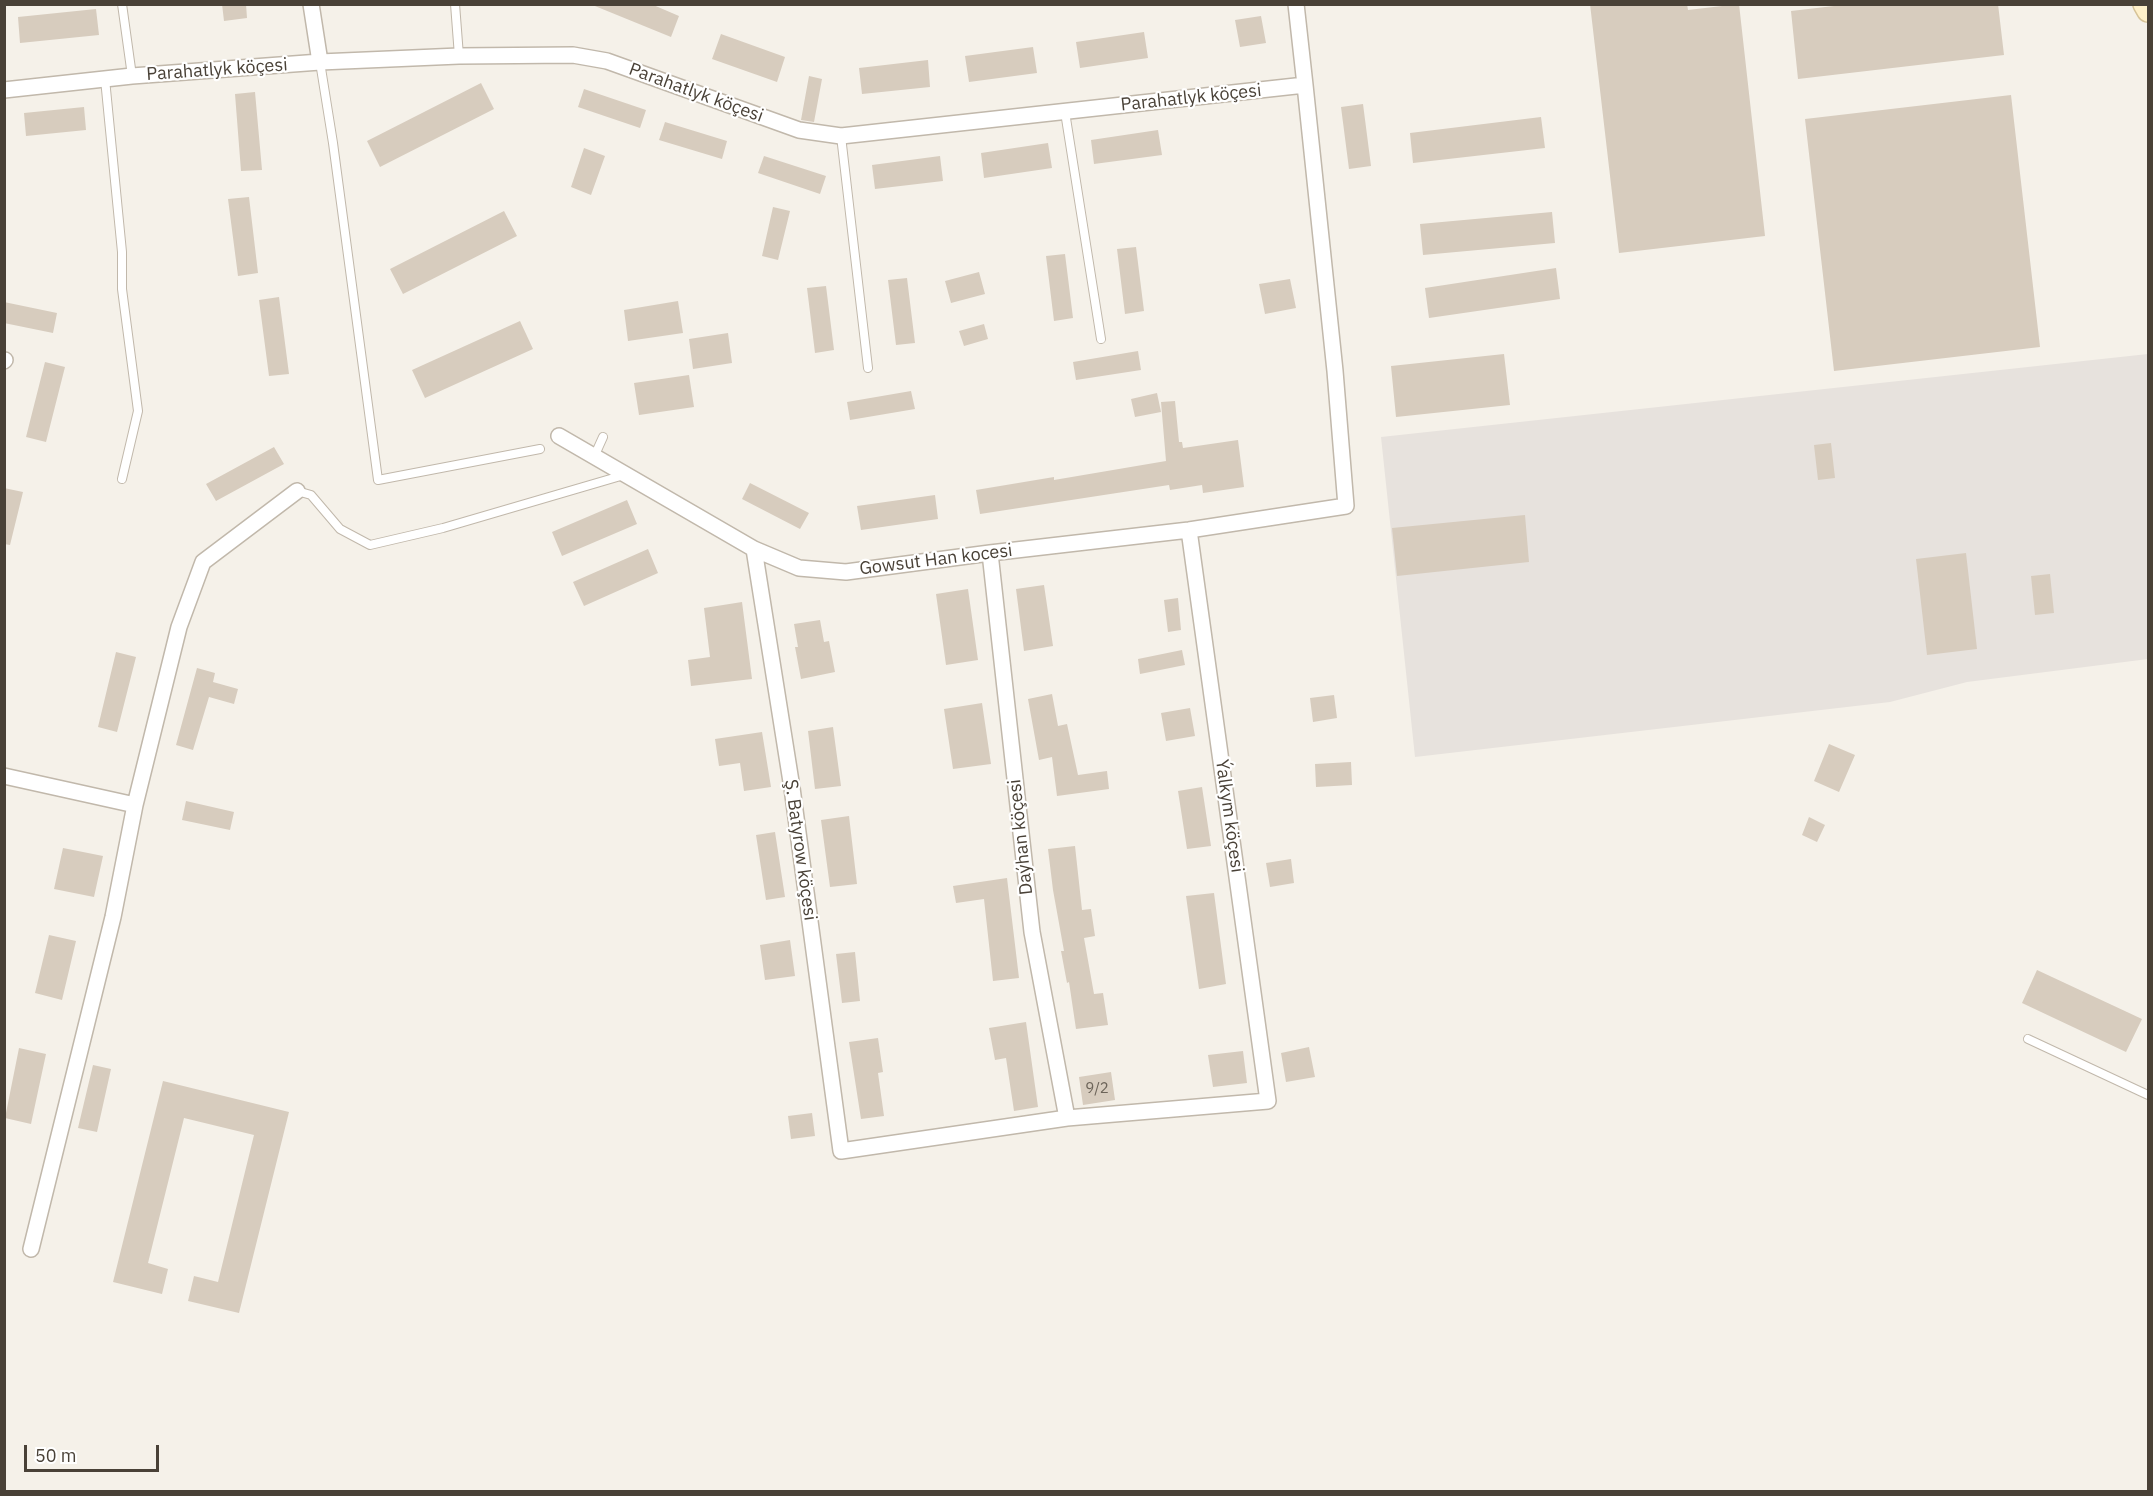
<!DOCTYPE html>
<html>
<head>
<meta charset="utf-8">
<style>
	body { margin:0 }
	#map { position:relative; width:2153px; height:1496px; overflow:hidden; background:#f5f1e9; font-family:"IBM Plex Sans",sans-serif }
	canvas { display:block }
	.frame { position:absolute; inset:0; border:6px solid #494137; pointer-events:none }
	.scale { position:absolute; left:24px; top:1445px; width:135px; height:27px; box-sizing:border-box; border:3px solid #494137; border-top:0; padding-left:8px; font-size:18px; line-height:21px; white-space:nowrap; color:#494137; -webkit-text-stroke:4px #fff; paint-order:stroke }
</style>
</head>
<body>
<div id="map">
<canvas width="2153" height="1496"></canvas>
<div class="frame"></div>
<div class="scale">50 m</div>
</div>
<script>
const ctx = document.querySelector('canvas').getContext('2d');
ctx.lineJoin = 'round';
function fill(path, color) { ctx.fillStyle = color; ctx.fill(path, 'evenodd'); }
function strokePath(path, color, width, dash) { ctx.strokeStyle = color; ctx.lineWidth = width; ctx.lineCap = dash ? 'butt' : 'round'; ctx.setLineDash(dash || []); ctx.stroke(path); }
function label(font, color, halo, rows, align = 'center') {
  ctx.font = font + ' "IBM Plex Sans",sans-serif'; ctx.lineWidth = 4.5; ctx.setLineDash([]); ctx.textBaseline = 'middle'; ctx.strokeStyle = halo; ctx.fillStyle = color; for (const [text, x, y, turn = 0] of rows) {
    ctx.save(); ctx.translate(x, y); ctx.rotate((+turn || 0) * Math.PI / 180); ctx.textAlign = isNaN(turn) ? turn : align; if (halo) ctx.strokeText(text, 0, 0); ctx.fillText(text, 0, 0); ctx.restore();
  }
}
const industrial = new Path2D(`
	M 2148,354 L 2148,659 L 1967,682 L 1890,702 L 1415,757 L 1381,437 Z`);
const building = new Path2D(`
	M 222,4 L 246,4 L 247,18 L 224,21 Z
	M 590,4 L 651,4 L 679,16 L 671,37 Z
	M 1590,4 L 1687,4 L 1688,10 L 1739,4 L 1765,236 L 1619,253 Z
	M 1851,4 L 1998,4 L 2004,55 L 1798,79 L 1791,11 Z
	M 96,9 L 99,35 L 20,43 L 18,17 Z
	M 1261,16 L 1266,43 L 1240,47 L 1235,20 Z
	M 1144,32 L 1148,58 L 1080,68 L 1076,42 Z
	M 721,34 L 785,57 L 777,82 L 712,59 Z
	M 1033,47 L 1037,73 L 969,82 L 965,56 Z
	M 928,60 L 930,87 L 862,94 L 859,68 Z
	M 809,76 L 822,79 L 814,122 L 801,120 Z
	M 481,83 L 494,109 L 380,167 L 367,141 Z
	M 584,89 L 646,110 L 640,128 L 578,107 Z
	M 255,92 L 262,170 L 241,171 L 235,94 Z
	M 2011,95 L 2040,347 L 1834,371 L 1805,119 Z
	M 1363,104 L 1371,166 L 1349,169 L 1341,107 Z
	M 84,107 L 86,130 L 26,136 L 24,113 Z
	M 1541,117 L 1545,148 L 1413,163 L 1410,133 Z
	M 665,122 L 727,141 L 722,159 L 659,140 Z
	M 1158,130 L 1162,155 L 1094,164 L 1091,140 Z
	M 1048,143 L 1052,168 L 984,178 L 981,153 Z
	M 584,148 L 605,156 L 591,195 L 571,187 Z
	M 764,156 L 826,176 L 820,194 L 758,173 Z
	M 940,156 L 943,181 L 875,189 L 872,165 Z
	M 249,197 L 258,273 L 238,276 L 228,199 Z
	M 773,207 L 790,211 L 778,260 L 762,256 Z
	M 504,211 L 517,236 L 403,294 L 390,269 Z
	M 1552,212 L 1555,243 L 1423,255 L 1420,224 Z
	M 1136,247 L 1144,311 L 1125,314 L 1117,249 Z
	M 1065,254 L 1073,318 L 1054,321 L 1046,256 Z
	M 1556,268 L 1560,299 L 1429,318 L 1425,288 Z
	M 979,272 L 985,294 L 951,303 L 945,281 Z
	M 907,278 L 915,343 L 896,345 L 888,280 Z
	M 1290,279 L 1296,308 L 1265,314 L 1259,284 Z
	M 826,286 L 834,350 L 815,353 L 807,288 Z
	M 279,297 L 289,374 L 269,376 L 259,300 Z
	M 678,301 L 683,333 L 628,341 L 624,310 Z
	M 4,302 L 57,313 L 53,333 L 4,323 Z
	M 520,321 L 533,349 L 425,398 L 412,370 Z
	M 984,324 L 988,339 L 964,346 L 959,331 Z
	M 728,333 L 732,363 L 693,369 L 689,339 Z
	M 1138,351 L 1141,370 L 1076,380 L 1073,362 Z
	M 1504,354 L 1510,405 L 1396,417 L 1391,366 Z
	M 45,362 L 65,367 L 46,442 L 26,437 Z
	M 689,375 L 694,407 L 639,415 L 634,383 Z
	M 911,391 L 915,409 L 850,420 L 847,402 Z
	M 1157,393 L 1161,412 L 1135,417 L 1131,399 Z
	M 1175,401 L 1179,442 L 1182,442 L 1183,448 L 1238,440 L 1244,487 L 1203,493 L 1202,485 L 1170,490 L 1169,485 L 980,514 L 976,490 L 1054,477 L 1054,480 L 1166,461 L 1161,402 Z
	M 1831,443 L 1835,478 L 1818,480 L 1814,445 Z
	M 274,447 L 284,464 L 216,501 L 206,484 Z
	M 750,483 L 809,513 L 800,529 L 742,499 Z
	M 4,488 L 23,492 L 10,545 L 4,544 Z
	M 935,495 L 938,519 L 861,530 L 857,506 Z
	M 627,500 L 637,524 L 562,556 L 552,532 Z
	M 1525,515 L 1529,562 L 1397,576 L 1392,528 Z
	M 648,549 L 658,573 L 584,606 L 573,582 Z
	M 1966,553 L 1977,649 L 1927,655 L 1916,559 Z
	M 2050,574 L 2054,613 L 2035,615 L 2031,576 Z
	M 1044,585 L 1053,646 L 1024,651 L 1016,589 Z
	M 968,589 L 978,660 L 946,665 L 936,594 Z
	M 1178,598 L 1181,630 L 1168,632 L 1164,600 Z
	M 742,602 L 752,679 L 691,686 L 688,660 L 710,657 L 704,608 Z
	M 820,620 L 824,642 L 829,641 L 835,672 L 801,679 L 795,647 L 798,647 L 794,624 Z
	M 1182,650 L 1185,665 L 1140,674 L 1138,659 Z
	M 116,652 L 136,657 L 117,732 L 98,727 Z
	M 197,668 L 215,673 L 213,682 L 238,689 L 234,704 L 209,697 L 193,750 L 176,745 Z
	M 1052,694 L 1058,726 L 1067,724 L 1078,775 L 1107,771 L 1109,789 L 1057,796 L 1052,757 L 1039,760 L 1028,699 Z
	M 1334,695 L 1337,718 L 1313,722 L 1310,698 Z
	M 982,703 L 991,764 L 953,769 L 944,709 Z
	M 1190,708 L 1195,736 L 1166,741 L 1161,713 Z
	M 833,727 L 841,786 L 815,789 L 808,731 Z
	M 762,732 L 771,787 L 744,791 L 740,763 L 719,766 L 715,739 Z
	M 1829,744 L 1855,755 L 1839,792 L 1814,781 Z
	M 1351,762 L 1352,785 L 1316,787 L 1315,764 Z
	M 1202,787 L 1211,846 L 1187,849 L 1178,791 Z
	M 186,801 L 234,812 L 230,830 L 182,820 Z
	M 849,816 L 857,884 L 830,887 L 821,820 Z
	M 1809,817 L 1825,825 L 1817,842 L 1802,835 Z
	M 775,832 L 785,897 L 766,900 L 756,835 Z
	M 1075,846 L 1082,910 L 1091,909 L 1095,936 L 1084,938 L 1094,994 L 1103,993 L 1108,1025 L 1076,1029 L 1069,982 L 1067,983 L 1061,951 L 1064,951 L 1053,890 L 1048,849 Z
	M 63,848 L 103,856 L 94,897 L 54,889 Z
	M 1291,859 L 1294,883 L 1270,887 L 1266,863 Z
	M 1007,878 L 1019,978 L 993,981 L 984,899 L 956,903 L 953,886 Z
	M 1214,893 L 1226,984 L 1199,989 L 1186,896 Z
	M 49,935 L 76,941 L 62,1000 L 35,993 Z
	M 790,940 L 795,976 L 765,980 L 760,945 Z
	M 855,952 L 860,1001 L 842,1003 L 836,954 Z
	M 2037,970 L 2142,1019 L 2126,1052 L 2022,1003 Z
	M 1026,1022 L 1038,1107 L 1014,1111 L 1006,1058 L 995,1060 L 989,1028 Z
	M 878,1038 L 883,1072 L 878,1073 L 884,1116 L 861,1119 L 849,1042 Z
	M 1309,1047 L 1315,1077 L 1286,1082 L 1281,1053 Z
	M 19,1048 L 46,1054 L 31,1124 L 5,1118 Z
	M 1243,1051 L 1247,1083 L 1213,1087 L 1208,1055 Z
	M 93,1065 L 111,1069 L 97,1132 L 78,1128 Z
	M 1111,1072 L 1115,1100 L 1083,1105 L 1079,1077 Z
	M 163,1081 L 289,1112 L 239,1313 L 188,1301 L 194,1276 L 218,1282 L 254,1135 L 184,1118 L 148,1263 L 168,1269 L 162,1294 L 113,1282 Z
	M 812,1113 L 815,1136 L 791,1139 L 788,1116 Z`);
const lane = new Path2D(`
	M 122,4 L 132,76
	M 455,4 L 459,56
	M 320,62 L 333,143 L 378,480 L 540,449
	M 105,79 L 122,252 L 122,289 L 138,411 L 122,479
	M 1065,112 L 1101,339
	M 841,136 L 868,368
	M 594,457 L 603,437
	M 297,491 L 311,495 L 340,529 L 370,545 L 443,528 L 624,475
	M 2028,1039 L 2148,1095`);
const street = new Path2D(`
	M 311,4 L 320,62
	M 4,90 L 132,76 L 320,62 L 459,56 L 573,55 L 607,61 L 799,130 L 841,136 L 1305,85 L 1296,4
	M 4,361 L 5,360
	M 559,436 L 754,549 L 799,568 L 846,572 L 990,553 L 1189,530 L 1346,506 L 1335,371 L 1305,85
	M 754,549 L 792,788 L 841,1151 L 1067,1118 L 1268,1101 L 1189,530
	M 990,553 L 1032,932 L 1067,1118
	M 4,776 L 135,805
	M 31,1249 L 113,917 L 135,805 L 179,627 L 203,562 L 297,491`);
const secondary = new Path2D(`
	M 2144,4 L 2148,11`);
const numberNames = [
	["9/2",1097,1089]
];
const streetNames = [
	["Parahatlyk köçesi",217,70,-4],
	["Parahatlyk köçesi",696,93,20],
	["Parahatlyk köçesi",1191,98,-6],
	["Gowsut Han kocesi",936,560,-7],
	["Ýalkym köçesi",1229,816,82],
	["Daýhan köçesi",1021,837,-96],
	["Ş. Batyrow köçesi",800,850,82]
];
fill(industrial, '#e7e2dd');
fill(building, '#d7ccbe');
strokePath(lane, '#c1b8ab', 10);
strokePath(street, '#c1b8ab', 18);
strokePath(secondary, '#d6c398', 24);
strokePath(lane, '#fff', 8);
strokePath(street, '#fff', 15);
strokePath(secondary, '#fff0c9', 21);
label('15px', '#6c6459', null, numberNames);
label('18px', '#494137', '#fff', streetNames);
</script>
</body>
</html>
